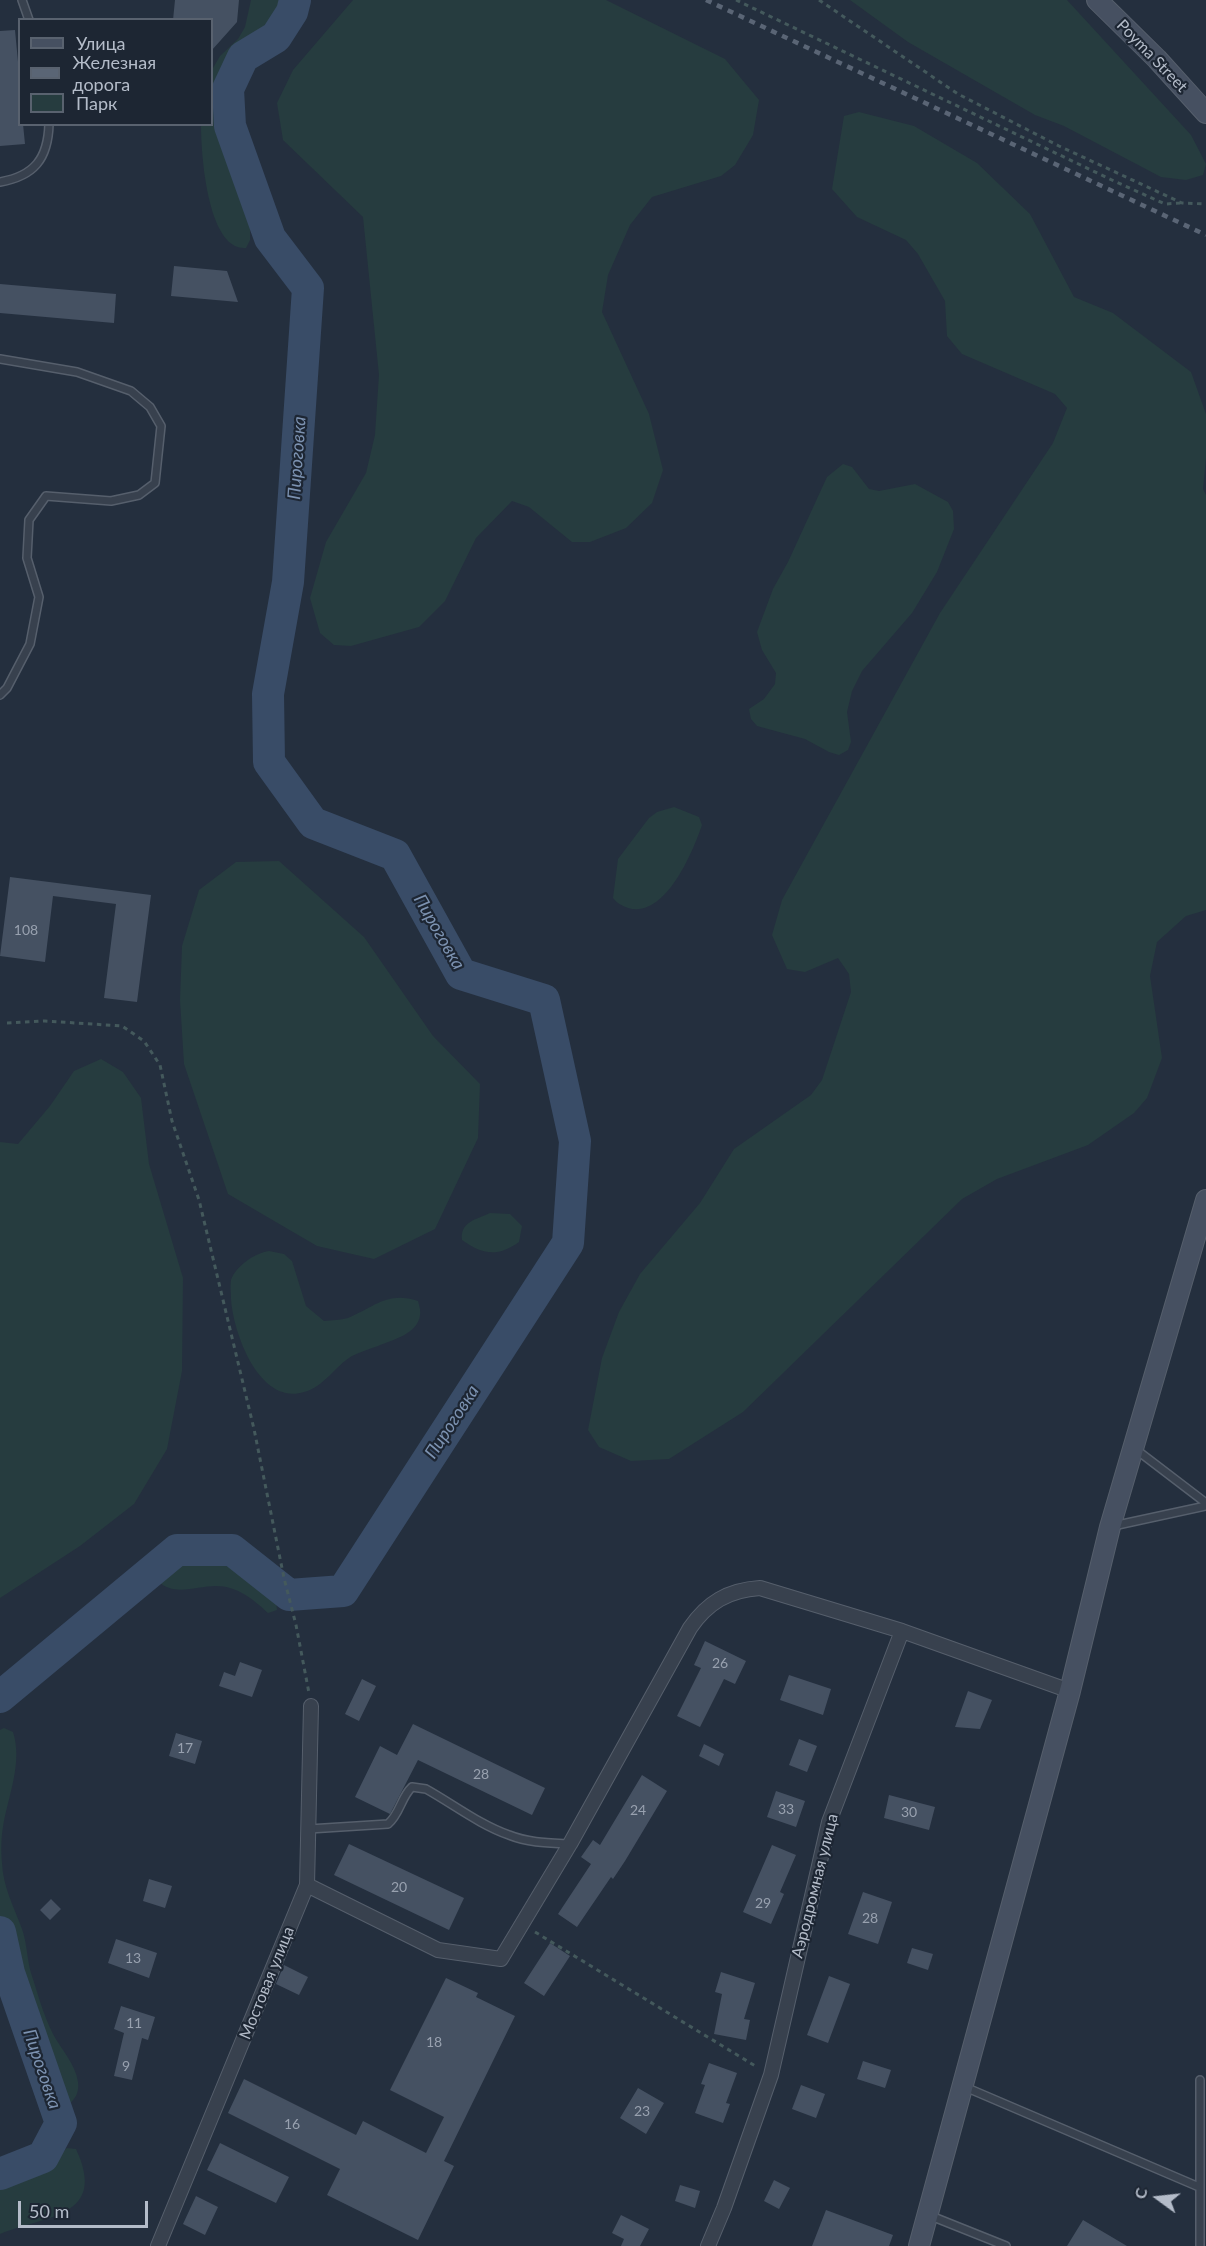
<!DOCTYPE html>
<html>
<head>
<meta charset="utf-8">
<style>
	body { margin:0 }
	#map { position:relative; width:1206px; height:2246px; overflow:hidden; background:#242f3e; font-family:Lato,sans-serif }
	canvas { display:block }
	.legend { position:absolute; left:18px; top:18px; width:195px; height:108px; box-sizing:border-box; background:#1d2633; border:2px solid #59626f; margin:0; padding:8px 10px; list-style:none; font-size:18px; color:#b4bcc9 }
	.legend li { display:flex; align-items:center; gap:12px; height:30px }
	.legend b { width:30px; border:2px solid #59626f }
	.north { position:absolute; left:1128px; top:2168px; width:60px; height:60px; -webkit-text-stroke:4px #1d2633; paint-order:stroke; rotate:285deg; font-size:16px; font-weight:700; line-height:24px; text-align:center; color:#b4bcc9 }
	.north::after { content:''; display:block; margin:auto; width:21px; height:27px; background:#b4bcc9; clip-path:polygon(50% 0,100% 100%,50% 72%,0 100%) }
	.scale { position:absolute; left:18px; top:2201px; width:130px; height:27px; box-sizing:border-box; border:3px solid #b4bcc9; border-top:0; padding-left:8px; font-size:18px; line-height:21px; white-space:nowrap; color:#b4bcc9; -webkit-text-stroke:4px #1d2633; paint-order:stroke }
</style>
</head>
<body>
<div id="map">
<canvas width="1206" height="2246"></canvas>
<ul class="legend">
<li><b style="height:8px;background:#465061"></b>Улица</li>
<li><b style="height:8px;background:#5a6575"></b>Железная дорога</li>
<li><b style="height:16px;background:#263c3f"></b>Парк</li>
</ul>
<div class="north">С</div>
<div class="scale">50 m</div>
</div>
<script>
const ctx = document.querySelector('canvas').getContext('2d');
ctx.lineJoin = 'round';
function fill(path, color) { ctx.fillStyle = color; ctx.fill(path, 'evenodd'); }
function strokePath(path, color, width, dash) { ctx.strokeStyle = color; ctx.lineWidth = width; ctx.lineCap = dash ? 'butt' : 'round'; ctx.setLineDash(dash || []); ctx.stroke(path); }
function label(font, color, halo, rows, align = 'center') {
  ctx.font = font + ' Lato,sans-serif'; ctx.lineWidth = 4.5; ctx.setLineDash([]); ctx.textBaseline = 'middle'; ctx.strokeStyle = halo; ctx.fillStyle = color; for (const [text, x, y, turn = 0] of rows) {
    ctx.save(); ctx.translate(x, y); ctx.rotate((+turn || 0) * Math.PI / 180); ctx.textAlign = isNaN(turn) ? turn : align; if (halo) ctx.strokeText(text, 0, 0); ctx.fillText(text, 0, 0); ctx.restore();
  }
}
const green = new Path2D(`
	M 251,0 L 285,0 L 270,27 L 257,42 L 237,55 L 223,83 L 218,110 L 219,131 L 250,226 L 250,240 L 246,248 C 207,251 201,152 201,125 L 212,124 L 213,68 L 220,56 L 238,39 L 245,27 Z
	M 353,0 L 606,0 L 725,59 L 759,100 L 753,135 L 735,165 L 721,176 L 652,197 L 630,225 L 608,275 L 602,312 L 649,414 L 663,470 L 652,503 L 626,528 L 590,542 L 572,542 L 529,507 L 512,501 L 476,538 L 445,601 L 419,627 L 351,646 L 334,645 L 320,633 L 310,598 L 326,542 L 366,473 L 375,435 L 379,375 L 363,217 L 283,140 L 277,103 L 293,70 Z
	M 850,0 L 1067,0 L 1191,135 L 1206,164 L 1203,175 L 1186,180 L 1161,177 L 1064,126 L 1035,115 L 908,42 Z
	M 859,112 L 914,126 L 977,163 L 1030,214 L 1074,297 L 1113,313 L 1191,372 L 1206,414 L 1206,458 L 1203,489 L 1206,495 L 1206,910 L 1186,916 L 1157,942 L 1150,976 L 1162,1058 L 1147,1098 L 1134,1113 L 1088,1145 L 997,1179 L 962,1199 L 743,1412 L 669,1459 L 631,1461 L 599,1447 L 588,1430 L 602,1358 L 619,1312 L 640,1274 L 700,1203 L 734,1149 L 811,1095 L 822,1080 L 851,992 L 849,974 L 838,958 L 805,972 L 787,969 L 772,935 L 782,900 L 940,613 L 1053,443 L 1067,408 L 1055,394 L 962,354 L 947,336 L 945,301 L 918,254 L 906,240 L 857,217 L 832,189 L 844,116 Z
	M 843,464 L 852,467 L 869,489 L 879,491 L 915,484 L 948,502 L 953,511 L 954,529 L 937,572 L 912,613 L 862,671 L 852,691 L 847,712 L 851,742 L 848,750 L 839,755 L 829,752 L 805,739 L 757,726 L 751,719 L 749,709 L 764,699 L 775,684 L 776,673 L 762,650 L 757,632 L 773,589 L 788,562 L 827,477 Z
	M 674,807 L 699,817 L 702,825 C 693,852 665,919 628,908 C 621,905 618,904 613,898 L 618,859 L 649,818 L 657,812 Z
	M 279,861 L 364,937 L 433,1036 L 480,1084 L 478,1138 L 435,1229 L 374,1259 L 317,1246 L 228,1194 L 184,1064 L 180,1000 L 182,946 L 199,890 L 236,862 Z
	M 101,1059 L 123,1072 L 141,1098 L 149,1164 L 183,1278 L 182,1371 L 167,1449 L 134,1504 L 80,1546 L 0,1598 L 0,1142 L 18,1144 L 50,1106 L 74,1071 Z
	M 490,1213 L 510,1214 L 522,1226 L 519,1242 C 498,1257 483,1255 462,1240 C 460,1222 475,1220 490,1213 Z
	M 269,1251 L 284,1254 L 292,1261 L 306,1306 L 324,1321 C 332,1320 341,1320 348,1318 C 375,1307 387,1291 418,1301 C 419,1305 421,1311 420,1315 C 418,1334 392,1340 378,1346 C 369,1349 360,1352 352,1356 C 335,1366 324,1387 304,1392 C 259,1406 233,1332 231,1299 C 231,1293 230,1286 231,1280 C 236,1266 255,1253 269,1251 Z
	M 200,1559 C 225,1565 277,1576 277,1610 L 268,1613 C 253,1599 237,1586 216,1586 C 196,1586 174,1597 158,1581 C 167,1566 184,1564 200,1559 Z
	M 4,1728 L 13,1732 C 23,1763 8,1796 3,1827 C 1,1838 1,1852 2,1863 C 3,1887 14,1907 22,1929 C 27,1943 27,1959 31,1973 C 38,1994 43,2014 53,2034 C 61,2049 76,2065 78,2082 C 80,2096 71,2105 59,2109 C 37,2095 41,2061 31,2038 C 22,2017 7,1998 0,1976 L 0,1730 Z
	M 67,2148 L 76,2149 C 108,2218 46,2215 0,2234 L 0,2180 C 34,2174 42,2172 67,2148 Z`);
const river = new Path2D(`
	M 0,1697 L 177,1550 L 232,1550 L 289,1595 L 343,1591 L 568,1243 L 575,1141 L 544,1000 L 461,974 L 395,855 L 313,823 L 269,762 L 268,694 L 288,582 L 308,288 L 270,238 L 230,126 L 228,89 L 243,57 L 276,37 L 292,12 L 295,0
	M 0,1932 L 9,1973 L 61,2123 L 43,2157 L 0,2174`);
const building = new Path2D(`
	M 175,0 L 239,0 L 237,22 L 212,50 L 212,20 L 173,20 Z
	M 15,30 L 20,83 L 20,124 L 23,124 L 25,144 L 0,146 L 0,31 Z
	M 174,266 L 227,271 L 238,302 L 171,296 Z
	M 0,284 L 116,294 L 114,323 L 0,313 Z
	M 10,877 L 151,895 L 137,1002 L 104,998 L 116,904 L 53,896 L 45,962 L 0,956 Z
	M 705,1641 L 746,1661 L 735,1684 L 724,1679 L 700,1727 L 677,1716 L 701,1668 L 694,1665 Z
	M 240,1662 L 262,1670 L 252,1697 L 219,1686 L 224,1672 L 235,1676 Z
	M 789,1675 L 831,1689 L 823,1715 L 780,1700 Z
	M 362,1679 L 376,1686 L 359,1721 L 345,1714 Z
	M 968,1691 L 992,1700 L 980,1729 L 955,1727 Z
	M 413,1724 L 545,1788 L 532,1815 L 418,1760 L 390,1814 L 355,1797 L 380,1746 L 397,1755 Z
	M 176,1733 L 202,1741 L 195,1764 L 169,1756 Z
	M 799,1739 L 817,1746 L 807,1772 L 789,1765 Z
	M 704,1744 L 724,1754 L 719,1766 L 699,1756 Z
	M 642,1775 L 667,1791 L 625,1861 L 613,1879 L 611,1877 L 577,1927 L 558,1914 L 591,1864 L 581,1857 L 593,1840 L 600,1845 Z
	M 776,1791 L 805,1801 L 796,1827 L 767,1817 Z
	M 889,1795 L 935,1807 L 929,1830 L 884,1818 Z
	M 349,1844 L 464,1898 L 449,1930 L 334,1875 Z
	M 772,1845 L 796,1855 L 780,1892 L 784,1894 L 771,1924 L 743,1912 Z
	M 149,1879 L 172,1886 L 165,1908 L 143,1901 Z
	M 863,1892 L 892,1902 L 878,1944 L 848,1934 Z
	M 51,1899 L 61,1909 L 50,1920 L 40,1910 Z
	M 116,1939 L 157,1953 L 149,1978 L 108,1963 Z
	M 550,1943 L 570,1956 L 544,1996 L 524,1983 Z
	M 912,1948 L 933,1954 L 928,1970 L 907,1963 Z
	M 284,1965 L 308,1977 L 299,1995 L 276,1984 Z
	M 721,1972 L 755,1983 L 744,2019 L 750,2020 L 746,2040 L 714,2034 L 722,1994 L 715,1992 Z
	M 829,1976 L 850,1984 L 828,2043 L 807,2035 Z
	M 446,1978 L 478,1993 L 476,1997 L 515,2016 L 444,2161 L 454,2166 L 418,2240 L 327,2195 L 340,2169 L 228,2113 L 244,2079 L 356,2135 L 363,2121 L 426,2153 L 444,2117 L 390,2090 Z
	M 121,2006 L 155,2017 L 148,2040 L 142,2038 L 132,2080 L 114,2076 L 124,2033 L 114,2029 Z
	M 863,2061 L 891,2070 L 885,2088 L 857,2079 Z
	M 709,2063 L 737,2073 L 726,2103 L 730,2104 L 723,2123 L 695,2113 L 705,2085 L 701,2084 Z
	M 801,2085 L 825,2094 L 816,2118 L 792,2109 Z
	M 638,2088 L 664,2103 L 646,2134 L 620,2118 Z
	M 220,2143 L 289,2177 L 276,2203 L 207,2170 Z
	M 774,2180 L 790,2188 L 779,2209 L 764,2201 Z
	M 680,2185 L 700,2191 L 695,2208 L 675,2201 Z
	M 196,2196 L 218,2207 L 205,2235 L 183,2224 Z
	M 826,2210 L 893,2235 L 889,2246 L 812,2246 Z
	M 621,2215 L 649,2229 L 640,2246 L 621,2246 L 624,2239 L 612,2233 Z
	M 1083,2220 L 1127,2246 L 1067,2246 Z`);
const path = new Path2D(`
	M 736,0 L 1114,181 L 1165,204 L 1182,203
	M 819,0 L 958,94 L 1059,146 L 1182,203 L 1206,204
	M 7,1023 L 45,1021 L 122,1026 L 144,1041 L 160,1065 L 172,1121 L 199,1200 L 254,1429 L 284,1578 L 296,1625 L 309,1693
	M 535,1932 L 757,2067`);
const lane = new Path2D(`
	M 22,0 L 29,20
	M 0,182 C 34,176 48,159 49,124
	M 0,359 L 77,372 L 131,391 L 150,407 L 161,426 L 155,483 L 139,495 L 111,501 L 46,496 L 29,520 L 27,558 L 39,597 L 30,644 L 7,688 L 0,695
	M 1134,1448 L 1206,1503
	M 1113,1526 L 1206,1506
	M 309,1829 L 388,1824 C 400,1814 401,1797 412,1787 L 426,1789 C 453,1804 480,1825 509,1835 C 529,1843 550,1843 570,1844
	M 965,2087 L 1199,2187
	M 931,2216 L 1006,2246
	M 1200,2246 L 1200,2080`);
const street = new Path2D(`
	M 307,1885 L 438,1950 L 501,1959 L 570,1844 L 690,1628 C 707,1603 728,1590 760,1588 L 902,1631
	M 158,2246 L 307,1885 L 311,1706
	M 708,2246 L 724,2208 L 771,2075 L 829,1822 L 902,1631 L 1070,1691`);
const secondary = new Path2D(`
	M 1097,0 L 1157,59 L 1206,113
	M 919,2246 L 1070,1691 L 1110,1527 L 1206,1200`);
const rail = new Path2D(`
	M 706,0 L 1206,235`);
const numberNames = [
	["108",26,930],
	["26",720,1663],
	["17",185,1748],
	["28",481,1774],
	["33",786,1809],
	["24",638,1810],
	["30",909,1812],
	["20",399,1887],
	["29",763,1903],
	["28",870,1918],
	["13",133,1958],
	["11",134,2023],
	["18",434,2042],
	["9",126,2066],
	["23",642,2111],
	["16",292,2124]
];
const streetNames = [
	["Poyma Street",1152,56,46],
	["Аэродромная улица",815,1886,-76],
	["Мостовая улица",267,1983,-68]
];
const waterNames = [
	["Пироговка",297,458,-86],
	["Пироговка",439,932,60],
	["Пироговка",452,1422,-57],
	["Пироговка",42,2069,71]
];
fill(green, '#263c3f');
strokePath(river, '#394c67', 32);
fill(building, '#455162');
strokePath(lane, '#565f6c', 10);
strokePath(street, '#565f6c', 16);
strokePath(secondary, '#565f6c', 22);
strokePath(path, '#44595c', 3, [4.5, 4.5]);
strokePath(lane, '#38414e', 7);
strokePath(street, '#38414e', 14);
strokePath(secondary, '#465061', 20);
strokePath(rail, '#5a6575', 4.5, [6, 6]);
label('14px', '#98a1af', null, numberNames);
label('16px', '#b4bcc9', '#1d2633', streetNames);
label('italic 18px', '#7c92b1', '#1d2633', waterNames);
</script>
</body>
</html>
